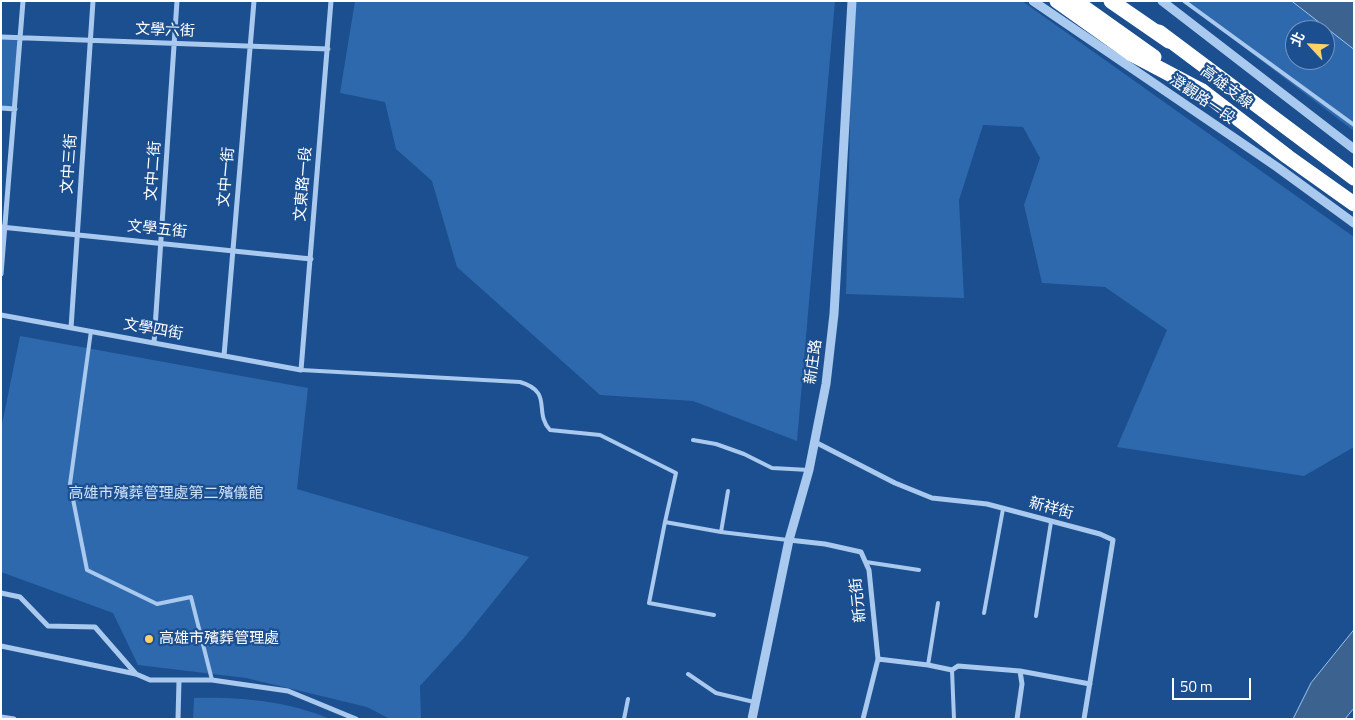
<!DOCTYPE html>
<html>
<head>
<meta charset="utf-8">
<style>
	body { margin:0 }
	#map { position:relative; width:1355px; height:720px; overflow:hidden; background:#1b4f8f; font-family:"Titillium Web","Noto Sans TC",sans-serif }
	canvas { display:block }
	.frame { position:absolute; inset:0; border:2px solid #fff; pointer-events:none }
	.north { position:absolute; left:1285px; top:20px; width:50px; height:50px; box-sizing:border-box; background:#1b4f8f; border:1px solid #7695bc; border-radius:50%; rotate:295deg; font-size:14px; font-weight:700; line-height:20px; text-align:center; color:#fff }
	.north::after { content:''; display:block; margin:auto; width:18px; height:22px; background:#ffd166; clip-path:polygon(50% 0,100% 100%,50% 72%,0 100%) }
	.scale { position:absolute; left:1172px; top:678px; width:79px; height:22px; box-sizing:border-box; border:2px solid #fff; border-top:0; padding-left:6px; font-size:15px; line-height:18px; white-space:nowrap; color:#fff; -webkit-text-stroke:4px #1b4f8f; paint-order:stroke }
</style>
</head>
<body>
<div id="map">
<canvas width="1355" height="720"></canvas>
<div class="frame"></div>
<div class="north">北</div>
<div class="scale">50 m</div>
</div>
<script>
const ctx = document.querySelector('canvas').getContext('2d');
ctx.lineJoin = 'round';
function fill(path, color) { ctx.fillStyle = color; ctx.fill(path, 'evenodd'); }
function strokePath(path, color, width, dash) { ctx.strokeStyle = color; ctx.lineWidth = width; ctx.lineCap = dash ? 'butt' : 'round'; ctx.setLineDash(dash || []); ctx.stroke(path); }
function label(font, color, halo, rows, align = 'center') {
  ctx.font = font + ' "Titillium Web","Noto Sans TC",sans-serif'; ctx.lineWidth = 4.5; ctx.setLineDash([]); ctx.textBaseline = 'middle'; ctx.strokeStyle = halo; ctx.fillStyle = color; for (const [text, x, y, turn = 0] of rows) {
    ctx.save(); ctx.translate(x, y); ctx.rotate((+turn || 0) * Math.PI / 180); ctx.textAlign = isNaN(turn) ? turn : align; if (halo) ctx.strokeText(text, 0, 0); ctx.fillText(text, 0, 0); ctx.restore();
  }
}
const green = new Path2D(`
	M 355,1 L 835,1 L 797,441 L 693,401 L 600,395 L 457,267 L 432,181 L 396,149 L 385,102 L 340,93 Z
	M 853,1 L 1022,1 L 1354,237 L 1354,447 L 1304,476 L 1117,447 L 1167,330 L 1105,287 L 1042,283 L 1024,205 L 1040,158 L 1023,127 L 983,125 L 959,200 L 964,298 L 846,294 Z
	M 1183,1 L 1354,1 L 1354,131 ZM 1295,30 L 1325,30 L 1325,60 L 1295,60 Z
	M 1,38 L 18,39 L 13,106 L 1,106 Z
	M 20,336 L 308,388 L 297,489 L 529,557 L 463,639 L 420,686 L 421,719 L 390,719 L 367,707 L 246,678 L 138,665 L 113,613 L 1,572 L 1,429 Z
	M 194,698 C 240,697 288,701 330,719 L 193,719 Z`);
const water = new Path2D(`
	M 1292,1 L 1354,1 L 1354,49 Z
	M 1354,630 L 1354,708 L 1345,719 L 1293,719 L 1311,683 Z`);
const service = new Path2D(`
	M 1184,1 L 1354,125
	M 91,331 L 70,484 L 87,570 L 157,604 L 191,597 L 212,680
	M 301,370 L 520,382 C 554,392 533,412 550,430 L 600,435 L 676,473 L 665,522 L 721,532 L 788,540
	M 693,440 L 716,444 L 744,454 L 772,468 L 809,470
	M 665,522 L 649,603 L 714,615
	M 721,532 L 728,491
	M 866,562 L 919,570
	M 984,613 L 1003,509
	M 1036,616 L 1051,522
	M 928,665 L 938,603
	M 952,670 L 954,719
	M 688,674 L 716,693 L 754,702
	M 624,719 L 628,699`);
const minor = new Path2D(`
	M 1,37 L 328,49
	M 1,108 L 15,109
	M 1,227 L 311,259
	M 1,274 L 23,1
	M 1,315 L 301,370 L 331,1
	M 71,328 L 93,1
	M 154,343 L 177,1
	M 224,356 L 254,1
	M 815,442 L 895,483 L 932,498 L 987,504 L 1100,534 L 1113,540 L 1084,719
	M 789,540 L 825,544 L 861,552 L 869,570 L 878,659 L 863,719
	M 1,593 L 20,597 L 48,626 L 95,627 L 136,674
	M 1,646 L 136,674 L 150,680 L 212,680 L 288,691 L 356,719
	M 878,659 L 928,665 L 952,670 L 958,666 L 1020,671 L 1090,684
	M 1,717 L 14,719
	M 178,719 L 179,681
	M 1017,719 L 1022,684 L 1020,671`);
const tertiary = new Path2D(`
	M 1033,1 L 1277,167 L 1354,223
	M 1162,1 L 1354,149
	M 752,719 L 789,540 L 809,470 L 826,384 L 834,314 L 852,1`);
const motorway = new Path2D(`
	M 1159,32 L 1354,178
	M 1202,91 L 1288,157 L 1354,204`);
const motorwayBridge = new Path2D(`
	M 1057,1 L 1130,53 L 1202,91
	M 1075,1 L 1154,57
	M 1111,1 L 1169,41`);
const markers = [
	[149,639,5,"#ffd166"]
];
const streetNames = [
	["文學六街",165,31,2],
	["高雄支線",1226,88,37],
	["澄觀路一段",1202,100,34],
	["文中三街",70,164,-86],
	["文中二街",154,171,-86],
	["文中一街",227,177,-85],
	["文東路一段",304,184,-85],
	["文學五街",157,230,6],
	["文學四街",153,330,10],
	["新庄路",814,362,-82],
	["新祥街",1051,509,15],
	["新元街",859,600,-96]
];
const parkNames = [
	["高雄市殯葬管理處第二殯儀館",166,494]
];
const poiNames = [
	["高雄市殯葬管理處",159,639]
];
fill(green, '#2e69ad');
fill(water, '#3c6290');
strokePath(water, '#9cc4f0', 1);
strokePath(service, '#a9c9ee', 4);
strokePath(minor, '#a9c9ee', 5);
strokePath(tertiary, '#a9c9ee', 9);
strokePath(motorway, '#fff', 15);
strokePath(motorwayBridge, '#fff', 15);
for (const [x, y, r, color] of markers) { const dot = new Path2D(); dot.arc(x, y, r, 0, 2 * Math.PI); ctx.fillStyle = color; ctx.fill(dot); strokePath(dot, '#1b4f8f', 2); }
label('15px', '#fff', '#1b4f8f', streetNames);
label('15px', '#cfe3fa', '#1b4f8f', parkNames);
label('15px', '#fff', '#1b4f8f', poiNames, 'left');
</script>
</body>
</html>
